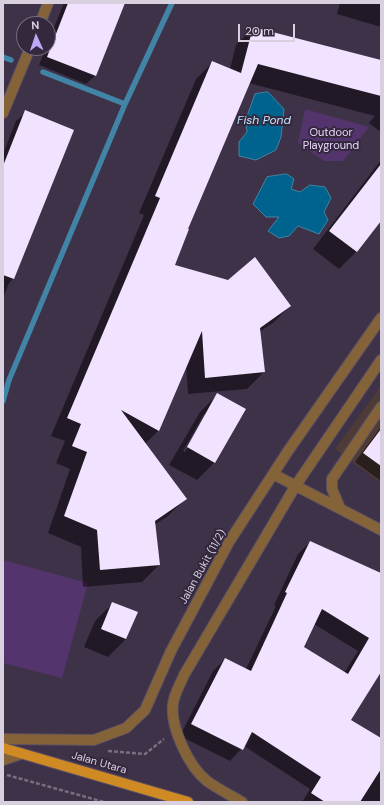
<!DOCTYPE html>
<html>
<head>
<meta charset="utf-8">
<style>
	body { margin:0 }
	#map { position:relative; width:384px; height:805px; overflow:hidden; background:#3e3248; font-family:"DM Sans",sans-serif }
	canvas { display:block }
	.frame { position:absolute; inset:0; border:4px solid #d8d0df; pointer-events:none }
	.north { position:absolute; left:16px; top:16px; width:40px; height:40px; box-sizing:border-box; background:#34283e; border:1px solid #766b7e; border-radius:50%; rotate:357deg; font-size:11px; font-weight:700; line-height:16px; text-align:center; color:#d8d0df }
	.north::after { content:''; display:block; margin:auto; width:14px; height:18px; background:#bca9f5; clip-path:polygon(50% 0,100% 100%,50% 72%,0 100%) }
	.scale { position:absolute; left:238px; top:24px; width:57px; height:18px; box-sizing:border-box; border:2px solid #d8d0df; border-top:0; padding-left:5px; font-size:12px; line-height:14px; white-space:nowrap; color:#d8d0df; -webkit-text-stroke:3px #34283e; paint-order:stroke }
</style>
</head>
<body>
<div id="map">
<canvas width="384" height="805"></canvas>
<div class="frame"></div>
<div class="north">N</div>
<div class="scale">20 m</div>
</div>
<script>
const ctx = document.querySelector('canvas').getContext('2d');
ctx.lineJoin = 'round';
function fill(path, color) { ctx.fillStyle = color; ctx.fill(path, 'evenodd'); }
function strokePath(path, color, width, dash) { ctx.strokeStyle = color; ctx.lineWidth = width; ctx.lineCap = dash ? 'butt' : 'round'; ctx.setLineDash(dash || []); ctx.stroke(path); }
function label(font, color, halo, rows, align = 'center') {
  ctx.font = font + ' "DM Sans",sans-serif'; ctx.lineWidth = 4; ctx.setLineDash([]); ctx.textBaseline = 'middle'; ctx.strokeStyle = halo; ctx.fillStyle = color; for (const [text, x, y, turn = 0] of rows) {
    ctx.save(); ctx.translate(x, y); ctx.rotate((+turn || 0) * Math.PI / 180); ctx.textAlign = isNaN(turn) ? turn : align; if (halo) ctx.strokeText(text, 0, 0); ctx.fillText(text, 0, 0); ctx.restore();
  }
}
const commercial = new Path2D(`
	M 381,386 L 381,483 L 335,449 Z`);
const green = new Path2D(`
	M 305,109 L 369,127 L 343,161 L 324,161 L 298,143 Z
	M 3,560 L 88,583 L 62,678 L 3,663 Z`);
const water = new Path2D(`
	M 268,92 L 284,109 L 281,137 L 276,150 L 256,160 L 239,156 L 239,142 L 247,132 L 246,119 L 255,94 Z
	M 287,174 L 294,179 L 291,189 L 300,192 L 310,185 L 325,187 L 331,198 L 324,212 L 328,220 L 319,234 L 298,226 L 289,236 L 279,238 L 268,231 L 279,217 L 266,217 L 253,204 L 267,177 Z`);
const shadow = new Path2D(`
	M 64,3 L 124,3 L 95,76 L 86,84 L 39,65 L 46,48 L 48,48 L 48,42 Z
	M 340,3 L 381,3 L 381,27 L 337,14 Z
	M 253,28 L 381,62 L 381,132 L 369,123 L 375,116 L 249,83 L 186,229 L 173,265 L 290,306 L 273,323 L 259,332 L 264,372 L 247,389 L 188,394 L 186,365 L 158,431 L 145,444 L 185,499 L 168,516 L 154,525 L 159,565 L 142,582 L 83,587 L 81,547 L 48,533 L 70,469 L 56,463 L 65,441 L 51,436 L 144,215 L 139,213 L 196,79 L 213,62 L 230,69 L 236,45 Z
	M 26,112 L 73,130 L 13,279 L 9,283 L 3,298 L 3,154 L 16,121 Z
	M 381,160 L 381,220 L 356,252 L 339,269 L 313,249 Z
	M 218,394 L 215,462 L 197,480 L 169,465 L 200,412 ZM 204,414 L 207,414 L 185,452 L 183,451 Z
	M 381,427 L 381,481 L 355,462 Z
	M 310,542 L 381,573 L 381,670 L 350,720 L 381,739 L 381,802 L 302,802 L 310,789 L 244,746 L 230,761 L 180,736 L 213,671 L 225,659 L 246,669 L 276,606 L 274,605 L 298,554 ZM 314,624 L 358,651 L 344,673 L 302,648 Z
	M 113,603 L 126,639 L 108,657 L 84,647 L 95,621 Z`);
const stream = new Path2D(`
	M 3,57 L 11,60
	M 43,72 L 125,104
	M 3,401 L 9,380 L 125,104 L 172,3`);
const building = new Path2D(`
	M 68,3 L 125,3 L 96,76 L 47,57 Z
	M 253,27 L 381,60 L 381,96 L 258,64 L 188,229 L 189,229 L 175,265 L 228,280 L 255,257 L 291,306 L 260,328 L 265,372 L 205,378 L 202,331 L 159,431 L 121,410 L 187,499 L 155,521 L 160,565 L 100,570 L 97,530 L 64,516 L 87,452 L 72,446 L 81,424 L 67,418 L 160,198 L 155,196 L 212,61 L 241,73 Z
	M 25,110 L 74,130 L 14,279 L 3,275 L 3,166 Z
	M 381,164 L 381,221 L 357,252 L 329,231 Z
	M 217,393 L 246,409 L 215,463 L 187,447 Z
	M 381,429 L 381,466 L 363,453 Z
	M 310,541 L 381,573 L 381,672 L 351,720 L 381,738 L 381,769 L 360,802 L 325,802 L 311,793 L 321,777 L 252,732 L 243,750 L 191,724 L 225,658 L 251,671 L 287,593 L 285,592 ZM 322,609 L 369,638 L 348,674 L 304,647 Z
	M 112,602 L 138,612 L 126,639 L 101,629 Z`);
const path = new Path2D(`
	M 108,751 L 145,754 L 164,739
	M 7,775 L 104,802`);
const minor = new Path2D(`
	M 40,24 L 48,3
	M 3,113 L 30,48
	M 273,474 L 381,530
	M 340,508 L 332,489 L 332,479 L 381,407
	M 3,739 L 94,740 L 126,728 L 145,710 L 171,651 L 229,542 L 288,451 L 381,318
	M 3,760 L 21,754
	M 242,802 C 230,795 218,789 207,781 C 189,767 170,727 173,704 C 174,694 181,683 184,675 L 296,485 L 381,360`);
const major = new Path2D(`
	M 3,748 L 188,802`);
const parkNames = [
	["Outdoor",331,133],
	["Playground",331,146]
];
const streetNames = [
	["Jalan Bukit (11/2)",203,567,-61],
	["Jalan Utara",99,763,16]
];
const waterNames = [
	["Fish Pond",264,121]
];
fill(commercial, '#4e3a37');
fill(green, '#54346c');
fill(water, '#00638d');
strokePath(water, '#4184a6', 1);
fill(shadow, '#0007');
strokePath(stream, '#4184a6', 5.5);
fill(building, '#f1e3ff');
strokePath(minor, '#5a4e63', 12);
strokePath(major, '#5a4e63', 12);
strokePath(path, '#786e81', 2.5, [4, 2]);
strokePath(minor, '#856339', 10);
strokePath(major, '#d08a24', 10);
label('11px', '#ebd8fc', '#34283e', parkNames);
label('11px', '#d8d0df', '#34283e', streetNames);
label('italic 12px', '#bfe6ff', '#34283e', waterNames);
</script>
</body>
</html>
